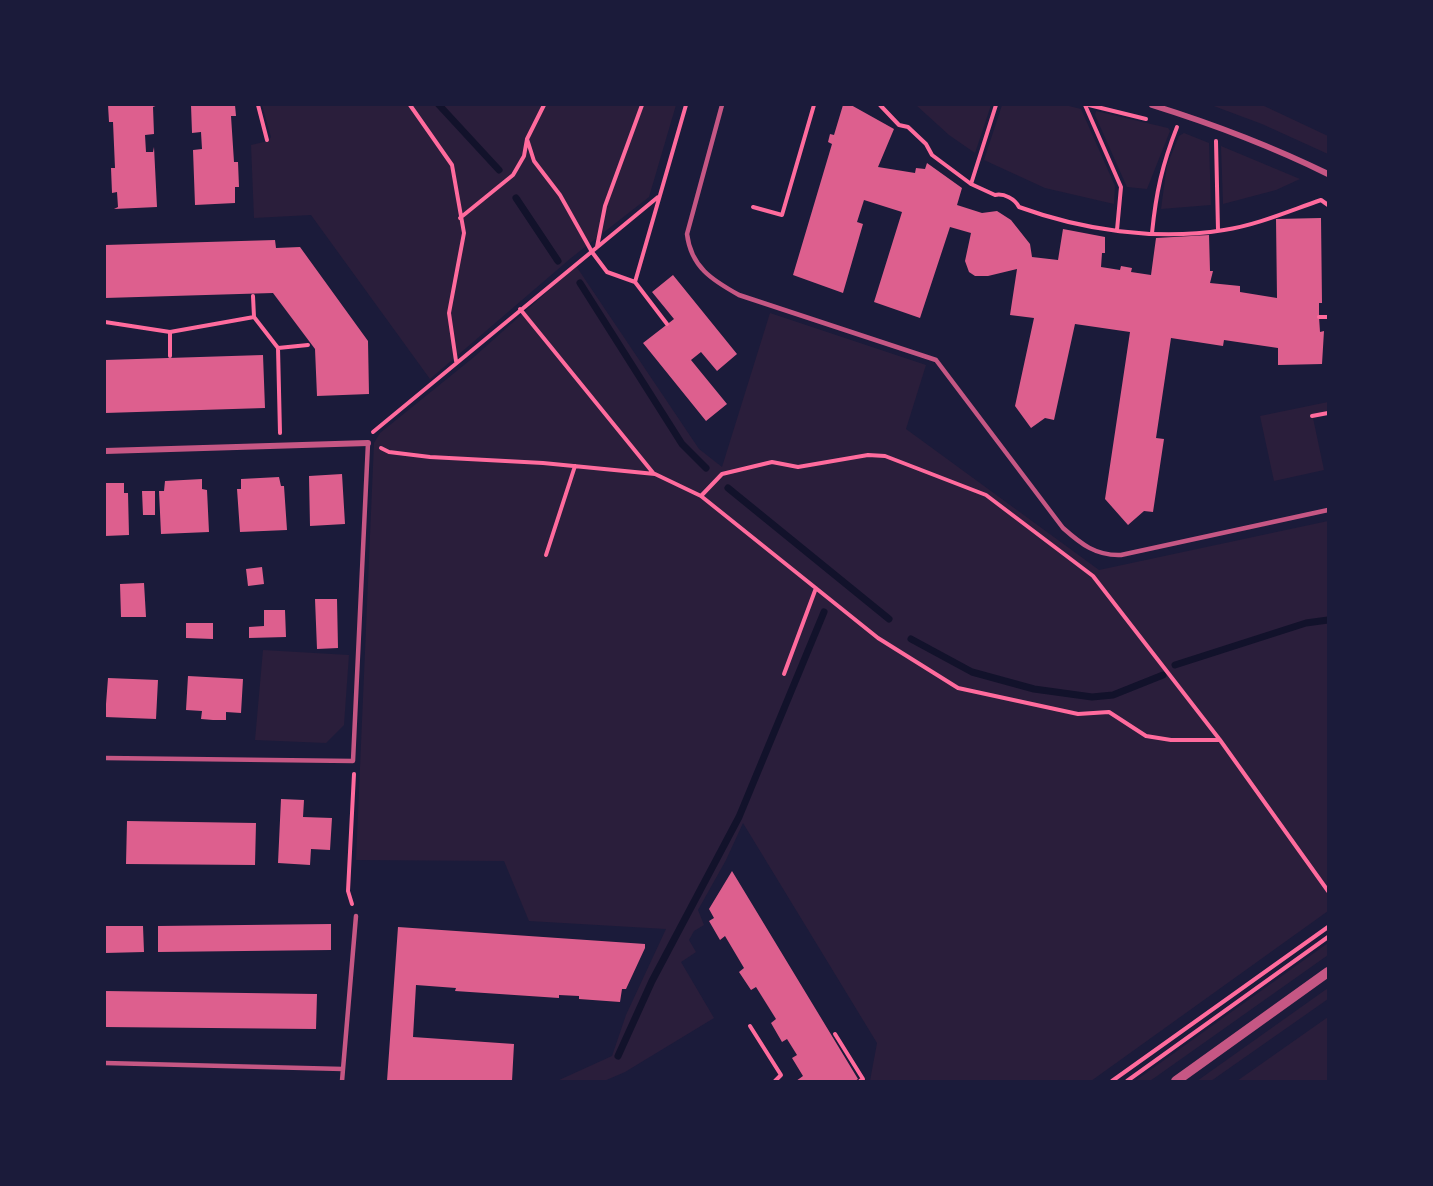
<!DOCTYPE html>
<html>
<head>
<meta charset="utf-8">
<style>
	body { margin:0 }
	#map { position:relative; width:1433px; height:1186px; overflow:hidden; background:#1b1b3a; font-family:"Roboto Condensed",sans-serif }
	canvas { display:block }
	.frame { position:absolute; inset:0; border:106px solid #1b1b3a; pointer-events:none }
</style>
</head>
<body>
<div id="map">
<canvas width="1433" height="1186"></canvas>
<div class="frame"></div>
</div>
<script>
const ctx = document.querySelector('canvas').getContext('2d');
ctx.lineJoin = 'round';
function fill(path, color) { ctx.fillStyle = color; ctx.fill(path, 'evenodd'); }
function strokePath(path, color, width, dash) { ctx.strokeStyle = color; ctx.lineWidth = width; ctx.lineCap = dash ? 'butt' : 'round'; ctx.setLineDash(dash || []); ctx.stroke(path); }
const green = new Path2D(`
	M 262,105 L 676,105 L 649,197 L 571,258 L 430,379 L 311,215 L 254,218 L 251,145 L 268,141 L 271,137 Z
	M 916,105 L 991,105 L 975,153 L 949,135 Z
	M 1002,105 L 1065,105 L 1081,109 L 1115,186 L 1114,204 L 1045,188 L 984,160 Z
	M 1211,105 L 1262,105 L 1328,136 L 1328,154 L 1262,124 Z
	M 1096,111 L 1168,128 L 1170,131 L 1147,189 L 1127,187 L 1095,115 Z
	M 1184,133 L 1209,143 L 1211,205 L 1161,209 L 1167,165 L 1179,136 Z
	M 1221,146 L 1300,179 L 1276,190 L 1223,204 Z
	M 576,266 L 699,449 L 722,467 L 770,313 L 926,365 L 906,429 L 1099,570 L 1328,521 L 1328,911 L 1091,1081 L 870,1081 L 877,1043 L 743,823 L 726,860 L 698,910 L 704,925 L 694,931 L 689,940 L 696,952 L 681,962 L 714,1018 L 625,1072 L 604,1081 L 557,1081 L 612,1056 L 626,1015 L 666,929 L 529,921 L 504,861 L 356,860 L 374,443 L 380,433 L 474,357 Z
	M 1328,402 L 1328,414 L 1313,418 L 1324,470 L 1274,481 L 1260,416 Z
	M 263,650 L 349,655 L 344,725 L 326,743 L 255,740 Z
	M 1328,943 L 1328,955 L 1150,1081 L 1135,1081 Z
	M 1328,988 L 1328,999 L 1211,1081 L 1197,1081 Z
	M 1328,1017 L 1328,1081 L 1237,1081 Z`);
const stream = new Path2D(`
	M 439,105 L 499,170
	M 516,198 L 558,261
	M 580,283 L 682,444 L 706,468
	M 728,488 L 889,619
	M 911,639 L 972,672 L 1034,689 L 1092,697 L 1113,695 L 1163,675
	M 1175,665 L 1306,623 L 1328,620
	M 618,1056 L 652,981 L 739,817 L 824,612`);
const building = new Path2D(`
	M 108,105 L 158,105 L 153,107 L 154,134 L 145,135 L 146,152 L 153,152 L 154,147 L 157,207 L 114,209 L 118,207 L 117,192 L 112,193 L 111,168 L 115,168 L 113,122 L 109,122 Z
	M 191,105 L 235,105 L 236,116 L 231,116 L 234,162 L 238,162 L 239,187 L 235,187 L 235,203 L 195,205 L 193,150 L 202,149 L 201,132 L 192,133 Z
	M 843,105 L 851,105 L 894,129 L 878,167 L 915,173 L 916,168 L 925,169 L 927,163 L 962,188 L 957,205 L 982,213 L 997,211 L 1011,220 L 1030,244 L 1032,257 L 1058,260 L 1063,229 L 1105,237 L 1105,253 L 1102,253 L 1101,267 L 1120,270 L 1121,266 L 1132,268 L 1131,272 L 1151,275 L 1156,238 L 1209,235 L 1210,271 L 1213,271 L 1210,283 L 1240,286 L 1240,292 L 1277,298 L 1276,219 L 1321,218 L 1322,303 L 1319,303 L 1319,317 L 1320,332 L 1324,331 L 1322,364 L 1278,365 L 1278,348 L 1224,340 L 1223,346 L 1171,338 L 1156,438 L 1164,439 L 1153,512 L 1144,511 L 1128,525 L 1105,499 L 1130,332 L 1075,324 L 1054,420 L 1045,418 L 1031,428 L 1015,406 L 1034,318 L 1010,315 L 1017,269 L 988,276 L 975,276 L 969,272 L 965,261 L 971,233 L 950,227 L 920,318 L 874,302 L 902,212 L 864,200 L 857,222 L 863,224 L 843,293 L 793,275 L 832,144 L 828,142 L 830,134 L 834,135 Z
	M 275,240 L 276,248 L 300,247 L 368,341 L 369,394 L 317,396 L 315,349 L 273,293 L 105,298 L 105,245 Z
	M 673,275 L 737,354 L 717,371 L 701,352 L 691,360 L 727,404 L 706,421 L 643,343 L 674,319 L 652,292 Z
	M 263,355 L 265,408 L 105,413 L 105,360 Z
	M 342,474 L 345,524 L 310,526 L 309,476 Z
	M 279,477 L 281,486 L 284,486 L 287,530 L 240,532 L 237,489 L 241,489 L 241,479 Z
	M 202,479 L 202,489 L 207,490 L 209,532 L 161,534 L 159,491 L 164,491 L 165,481 Z
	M 105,483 L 124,483 L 124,493 L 128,493 L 129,535 L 105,536 Z
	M 142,491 L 155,491 L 155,515 L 143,515 Z
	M 262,567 L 264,584 L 248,586 L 246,569 Z
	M 144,583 L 146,617 L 121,617 L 120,584 Z
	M 315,599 L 337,599 L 338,648 L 317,649 Z
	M 264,610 L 285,610 L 286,637 L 249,638 L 249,627 L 264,626 Z
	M 186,623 L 213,623 L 213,639 L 186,638 Z
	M 188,676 L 243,679 L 241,713 L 226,712 L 226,720 L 213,720 L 201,719 L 202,711 L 186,710 Z
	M 108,678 L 158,680 L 156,719 L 105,717 Z
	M 281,799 L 304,800 L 303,817 L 332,818 L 330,850 L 311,849 L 310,865 L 278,863 Z
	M 127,821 L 256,823 L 255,865 L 126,864 Z
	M 732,871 L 858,1079 L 855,1081 L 796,1081 L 803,1076 L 792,1058 L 797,1055 L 787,1039 L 782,1042 L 771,1023 L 776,1019 L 756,987 L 751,990 L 739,972 L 744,968 L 725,936 L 720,940 L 709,921 L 714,918 L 709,909 Z
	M 331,924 L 331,950 L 158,952 L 158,926 Z
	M 105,926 L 143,926 L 144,952 L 105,953 Z
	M 398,927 L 645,944 L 645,948 L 626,989 L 622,989 L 620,1002 L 579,999 L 579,996 L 559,995 L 559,998 L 455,991 L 456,988 L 416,985 L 413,1037 L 514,1044 L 512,1081 L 387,1081 Z
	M 105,991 L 317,994 L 316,1029 L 105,1027 Z`);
const path = new Path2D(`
	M 258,105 L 267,140
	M 410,105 L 452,165 L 464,233 L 449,313 L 456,361
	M 880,105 L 899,125 L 908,127 L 926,144 L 932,155 L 971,184 L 995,195 C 1004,193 1015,199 1019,207 C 1082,230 1156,241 1224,230 C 1257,225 1289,211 1321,200 L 1328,205
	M 1085,105 L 1121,187 L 1117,230
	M 1089,105 L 1146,119
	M 527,139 L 534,161 L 560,195 L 592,252 L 607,272 L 635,282 L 667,324
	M 1216,141 L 1218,230
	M 971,184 L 996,105
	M 753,207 L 782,215 L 814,105
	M 460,218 L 513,175 L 524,156 L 527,139 L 544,105
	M 1152,233 C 1156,193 1162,165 1177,127
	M 597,247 L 605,206 L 642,105
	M 635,282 L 686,105
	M 253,296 L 254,317
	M 520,309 L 654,474
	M 1319,317 L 1328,317
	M 105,322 L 170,332 L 254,317 L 278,348 L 308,345
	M 278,348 L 280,433
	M 170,356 L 170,332
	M 1312,416 L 1328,413
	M 373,432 L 658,197
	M 381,448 L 389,452 L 430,457 L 543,463 L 655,474 L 701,496 L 878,638 L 958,688 L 1078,714 L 1109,712 L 1146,736 L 1171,740 L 1220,740
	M 701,496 L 722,474 L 772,462 L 798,467 L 868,455 L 885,456 L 986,495 L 1093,576 L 1220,740 L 1328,891
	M 546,555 L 575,466
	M 784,674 L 816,588
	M 352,904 L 348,891 L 354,774
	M 750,1026 L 781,1075 L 775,1081
	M 835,1034 L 863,1079 L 860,1081
	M 1112,1081 L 1328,927
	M 1127,1081 L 1328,937`);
const service = new Path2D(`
	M 722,105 L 687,234 C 691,267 712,280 739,295 L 936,360 L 1063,528 C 1081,544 1096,556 1121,555 L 1328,510
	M 105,758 L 353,761 L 368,443
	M 105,1063 L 343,1069
	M 342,1081 L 356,916`);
const minor = new Path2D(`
	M 1152,105 C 1213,124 1271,146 1328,174
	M 105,451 L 368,443`);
const tertiary = new Path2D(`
	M 1176,1081 L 1328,972`);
fill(green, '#2a1e3b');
strokePath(stream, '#12122b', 7);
fill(building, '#dd5f8e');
strokePath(path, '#ff6b9d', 4);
strokePath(service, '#c65784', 4.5);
strokePath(minor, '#c65784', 6);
strokePath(tertiary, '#c65784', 10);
</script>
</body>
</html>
